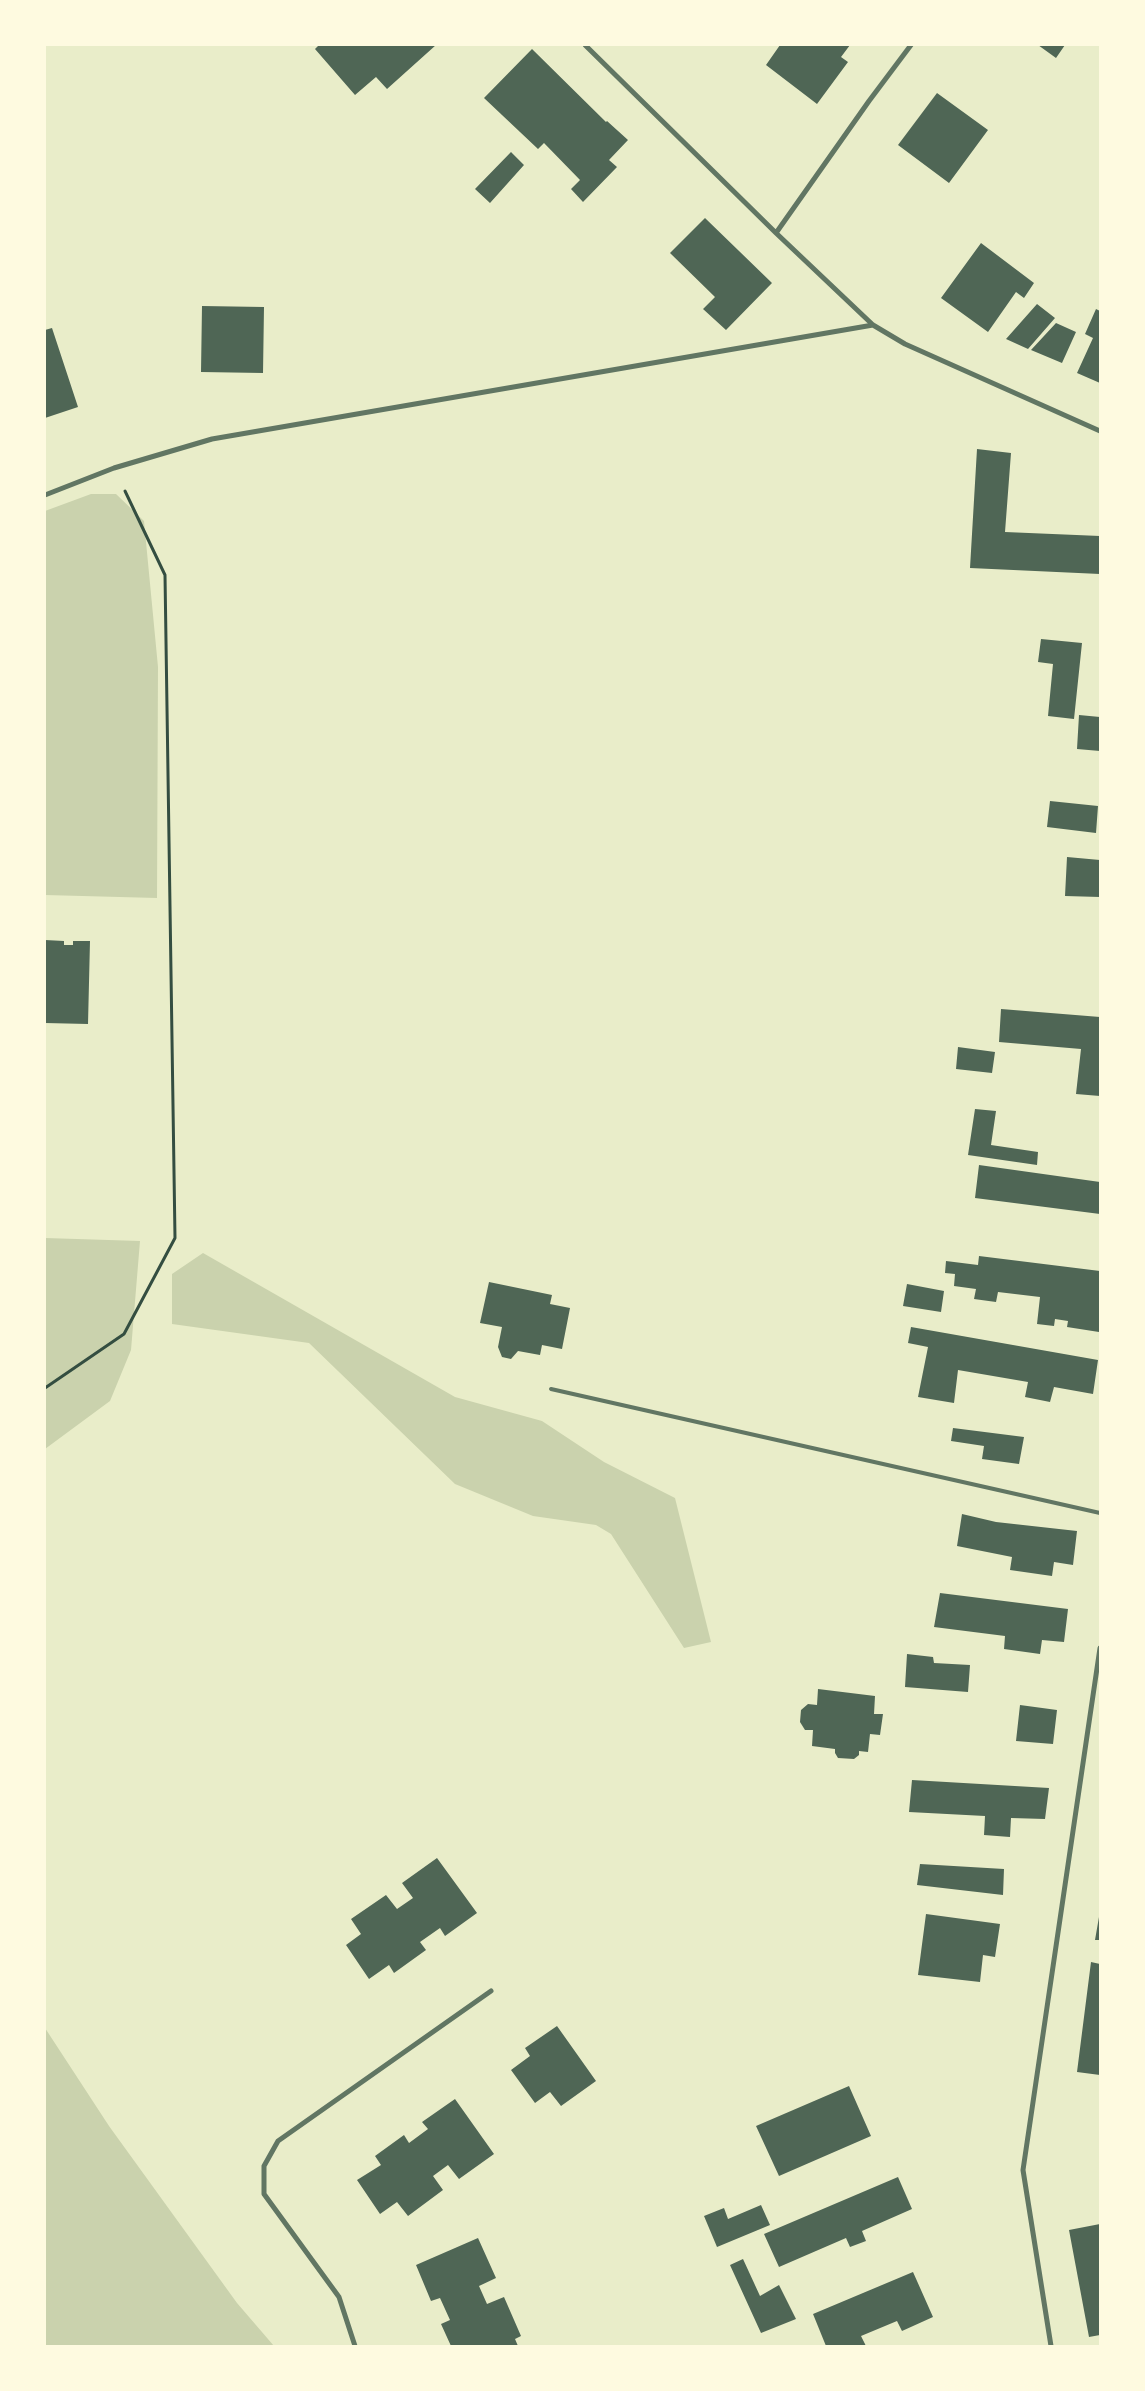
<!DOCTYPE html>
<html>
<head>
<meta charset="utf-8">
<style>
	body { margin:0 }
	#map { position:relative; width:1145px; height:2391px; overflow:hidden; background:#e9edc9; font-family:Raleway,sans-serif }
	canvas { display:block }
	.frame { position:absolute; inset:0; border:46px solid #fefae0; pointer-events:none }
</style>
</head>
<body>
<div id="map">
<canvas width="1145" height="2391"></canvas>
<div class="frame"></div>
</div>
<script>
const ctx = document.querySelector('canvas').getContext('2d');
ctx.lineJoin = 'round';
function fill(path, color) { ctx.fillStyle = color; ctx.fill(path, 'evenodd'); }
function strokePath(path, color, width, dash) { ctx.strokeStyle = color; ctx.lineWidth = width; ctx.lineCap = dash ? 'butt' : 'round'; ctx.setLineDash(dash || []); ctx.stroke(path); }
const green = new Path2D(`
	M 91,494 L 116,494 L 144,521 L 158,667 L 157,898 L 45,895 L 45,511 Z
	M 45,1238 L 140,1241 L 131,1350 L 110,1401 L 45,1449 Z
	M 203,1253 L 455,1397 L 542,1421 L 604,1462 L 675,1498 L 711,1642 L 684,1648 L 611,1534 L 596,1525 L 533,1516 L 455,1484 L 309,1343 L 172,1324 L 172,1274 Z
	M 45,2028 L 109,2126 L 237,2303 L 274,2346 L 45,2346 Z`);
const building = new Path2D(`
	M 319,45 L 436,45 L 387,89 L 376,77 L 355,95 L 315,49 Z
	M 780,45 L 850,45 L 841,57 L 848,62 L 817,104 L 766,65 Z
	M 1038,45 L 1065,45 L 1056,58 Z
	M 532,49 L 606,122 L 607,121 L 628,140 L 609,160 L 617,167 L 583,202 L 571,189 L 580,180 L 544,143 L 538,149 L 484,98 Z
	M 937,93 L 988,130 L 949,183 L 898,145 Z
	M 511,152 L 524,165 L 490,203 L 475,189 Z
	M 705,218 L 772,283 L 726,330 L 703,309 L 715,297 L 670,253 Z
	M 981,243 L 1034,283 L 1024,298 L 1016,292 L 988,332 L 941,298 Z
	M 1037,304 L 1055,318 L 1028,349 L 1006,339 Z
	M 202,306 L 264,307 L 263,373 L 201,372 Z
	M 1096,309 L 1100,311 L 1100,383 L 1077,373 L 1093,338 L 1085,334 Z
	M 1056,323 L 1076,332 L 1062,363 L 1031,350 Z
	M 52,328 L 78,407 L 45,418 L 45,330 Z
	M 977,449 L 1011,453 L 1005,532 L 1100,536 L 1100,574 L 970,568 Z
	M 1041,639 L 1082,643 L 1074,719 L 1048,716 L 1053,664 L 1038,662 Z
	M 1079,715 L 1100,717 L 1100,751 L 1077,749 Z
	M 1050,801 L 1098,806 L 1096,833 L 1047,827 Z
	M 1067,857 L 1100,860 L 1100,897 L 1065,896 Z
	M 45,940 L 64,941 L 64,945 L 73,945 L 73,941 L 90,941 L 88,1024 L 45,1023 Z
	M 1001,1009 L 1100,1017 L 1100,1096 L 1076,1094 L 1081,1049 L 999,1042 Z
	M 958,1047 L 995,1052 L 992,1073 L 956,1069 Z
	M 975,1109 L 996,1111 L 991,1145 L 1038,1152 L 1037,1165 L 968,1155 Z
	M 979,1165 L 1100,1182 L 1100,1214 L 975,1198 Z
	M 979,1256 L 1100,1271 L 1099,1332 L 1067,1327 L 1068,1321 L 1055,1319 L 1054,1326 L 1037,1324 L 1040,1297 L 998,1292 L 996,1302 L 974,1299 L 976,1289 L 954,1286 L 955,1274 L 945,1273 L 946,1261 L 978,1265 Z
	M 489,1282 L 552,1295 L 550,1304 L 570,1308 L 562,1349 L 542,1345 L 540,1355 L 518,1351 L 511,1359 L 502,1357 L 498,1347 L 502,1327 L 480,1323 Z
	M 907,1284 L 944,1291 L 941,1312 L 903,1306 Z
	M 911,1327 L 1098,1360 L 1093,1394 L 1054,1387 L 1050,1402 L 1025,1397 L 1028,1382 L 958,1370 L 954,1403 L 918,1397 L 928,1347 L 908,1343 Z
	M 953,1428 L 1024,1437 L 1019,1464 L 982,1459 L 984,1446 L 951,1441 Z
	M 962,1514 L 996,1522 L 1077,1531 L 1073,1565 L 1054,1562 L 1052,1576 L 1010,1570 L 1012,1557 L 957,1546 Z
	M 940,1593 L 1068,1609 L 1064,1642 L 1042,1640 L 1040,1654 L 1004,1649 L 1005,1636 L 934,1627 Z
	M 907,1654 L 933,1657 L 934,1663 L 970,1665 L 968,1692 L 905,1687 Z
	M 818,1689 L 875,1696 L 874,1714 L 883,1714 L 880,1735 L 870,1734 L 868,1752 L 859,1751 L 859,1755 L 854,1759 L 838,1758 L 835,1753 L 835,1749 L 812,1746 L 813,1730 L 805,1730 L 800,1722 L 801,1710 L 808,1704 L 817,1705 Z
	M 1020,1705 L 1057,1710 L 1053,1744 L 1016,1741 Z
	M 912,1780 L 1049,1788 L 1045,1819 L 1011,1818 L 1010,1837 L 984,1835 L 985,1816 L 909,1812 Z
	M 437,1858 L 477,1913 L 445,1936 L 440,1928 L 420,1942 L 426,1950 L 394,1973 L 389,1965 L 369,1979 L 346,1945 L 361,1934 L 351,1919 L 386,1895 L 397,1909 L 413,1898 L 402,1883 Z
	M 920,1864 L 1004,1869 L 1003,1895 L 917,1885 Z
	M 926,1914 L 1000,1924 L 995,1957 L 983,1955 L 980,1982 L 918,1975 Z
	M 1099,1917 L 1100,1917 L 1100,1940 L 1095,1940 Z
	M 1091,1962 L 1100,1964 L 1100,2075 L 1077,2072 Z
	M 557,2026 L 596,2081 L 561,2106 L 550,2092 L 535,2103 L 511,2070 L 530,2056 L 525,2048 Z
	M 849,2086 L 871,2136 L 779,2176 L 756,2126 Z
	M 455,2099 L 494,2154 L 459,2179 L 448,2165 L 433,2176 L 443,2190 L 408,2216 L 397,2202 L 380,2214 L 357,2180 L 381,2165 L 375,2156 L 404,2135 L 409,2143 L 428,2129 L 422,2122 Z
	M 898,2177 L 912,2209 L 862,2231 L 866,2241 L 850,2247 L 846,2238 L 779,2267 L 764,2234 Z
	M 761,2205 L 770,2225 L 717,2247 L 704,2216 L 724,2208 L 728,2219 Z
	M 1100,2224 L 1100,2335 L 1089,2337 L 1069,2230 Z
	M 478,2238 L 496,2278 L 479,2286 L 487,2304 L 504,2297 L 521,2336 L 515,2339 L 518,2346 L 451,2346 L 441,2324 L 450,2320 L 440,2298 L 431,2301 L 416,2265 Z
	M 743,2259 L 760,2296 L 779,2285 L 796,2319 L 761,2333 L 730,2265 Z
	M 913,2272 L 933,2317 L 902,2331 L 897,2321 L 861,2336 L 866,2346 L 826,2346 L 813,2314 Z`);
const path = new Path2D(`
	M 45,1388 L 124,1334 L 175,1238 L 165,575 L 125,491`);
const service = new Path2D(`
	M 551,1389 L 1100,1513`);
const minor = new Path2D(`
	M 585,45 L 776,233 L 873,325 L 905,344 L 1100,431
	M 776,233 L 869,101 L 911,45
	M 45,495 L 114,468 L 212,439 L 873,325
	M 355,2346 L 339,2297 L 264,2194 L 264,2166 L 278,2141 L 491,1991
	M 1051,2346 L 1023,2170 L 1100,1648`);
fill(green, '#cad2ad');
fill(building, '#4f6655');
strokePath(path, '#344e41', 3);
strokePath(service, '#617663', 4);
strokePath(minor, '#617663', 5);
</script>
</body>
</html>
